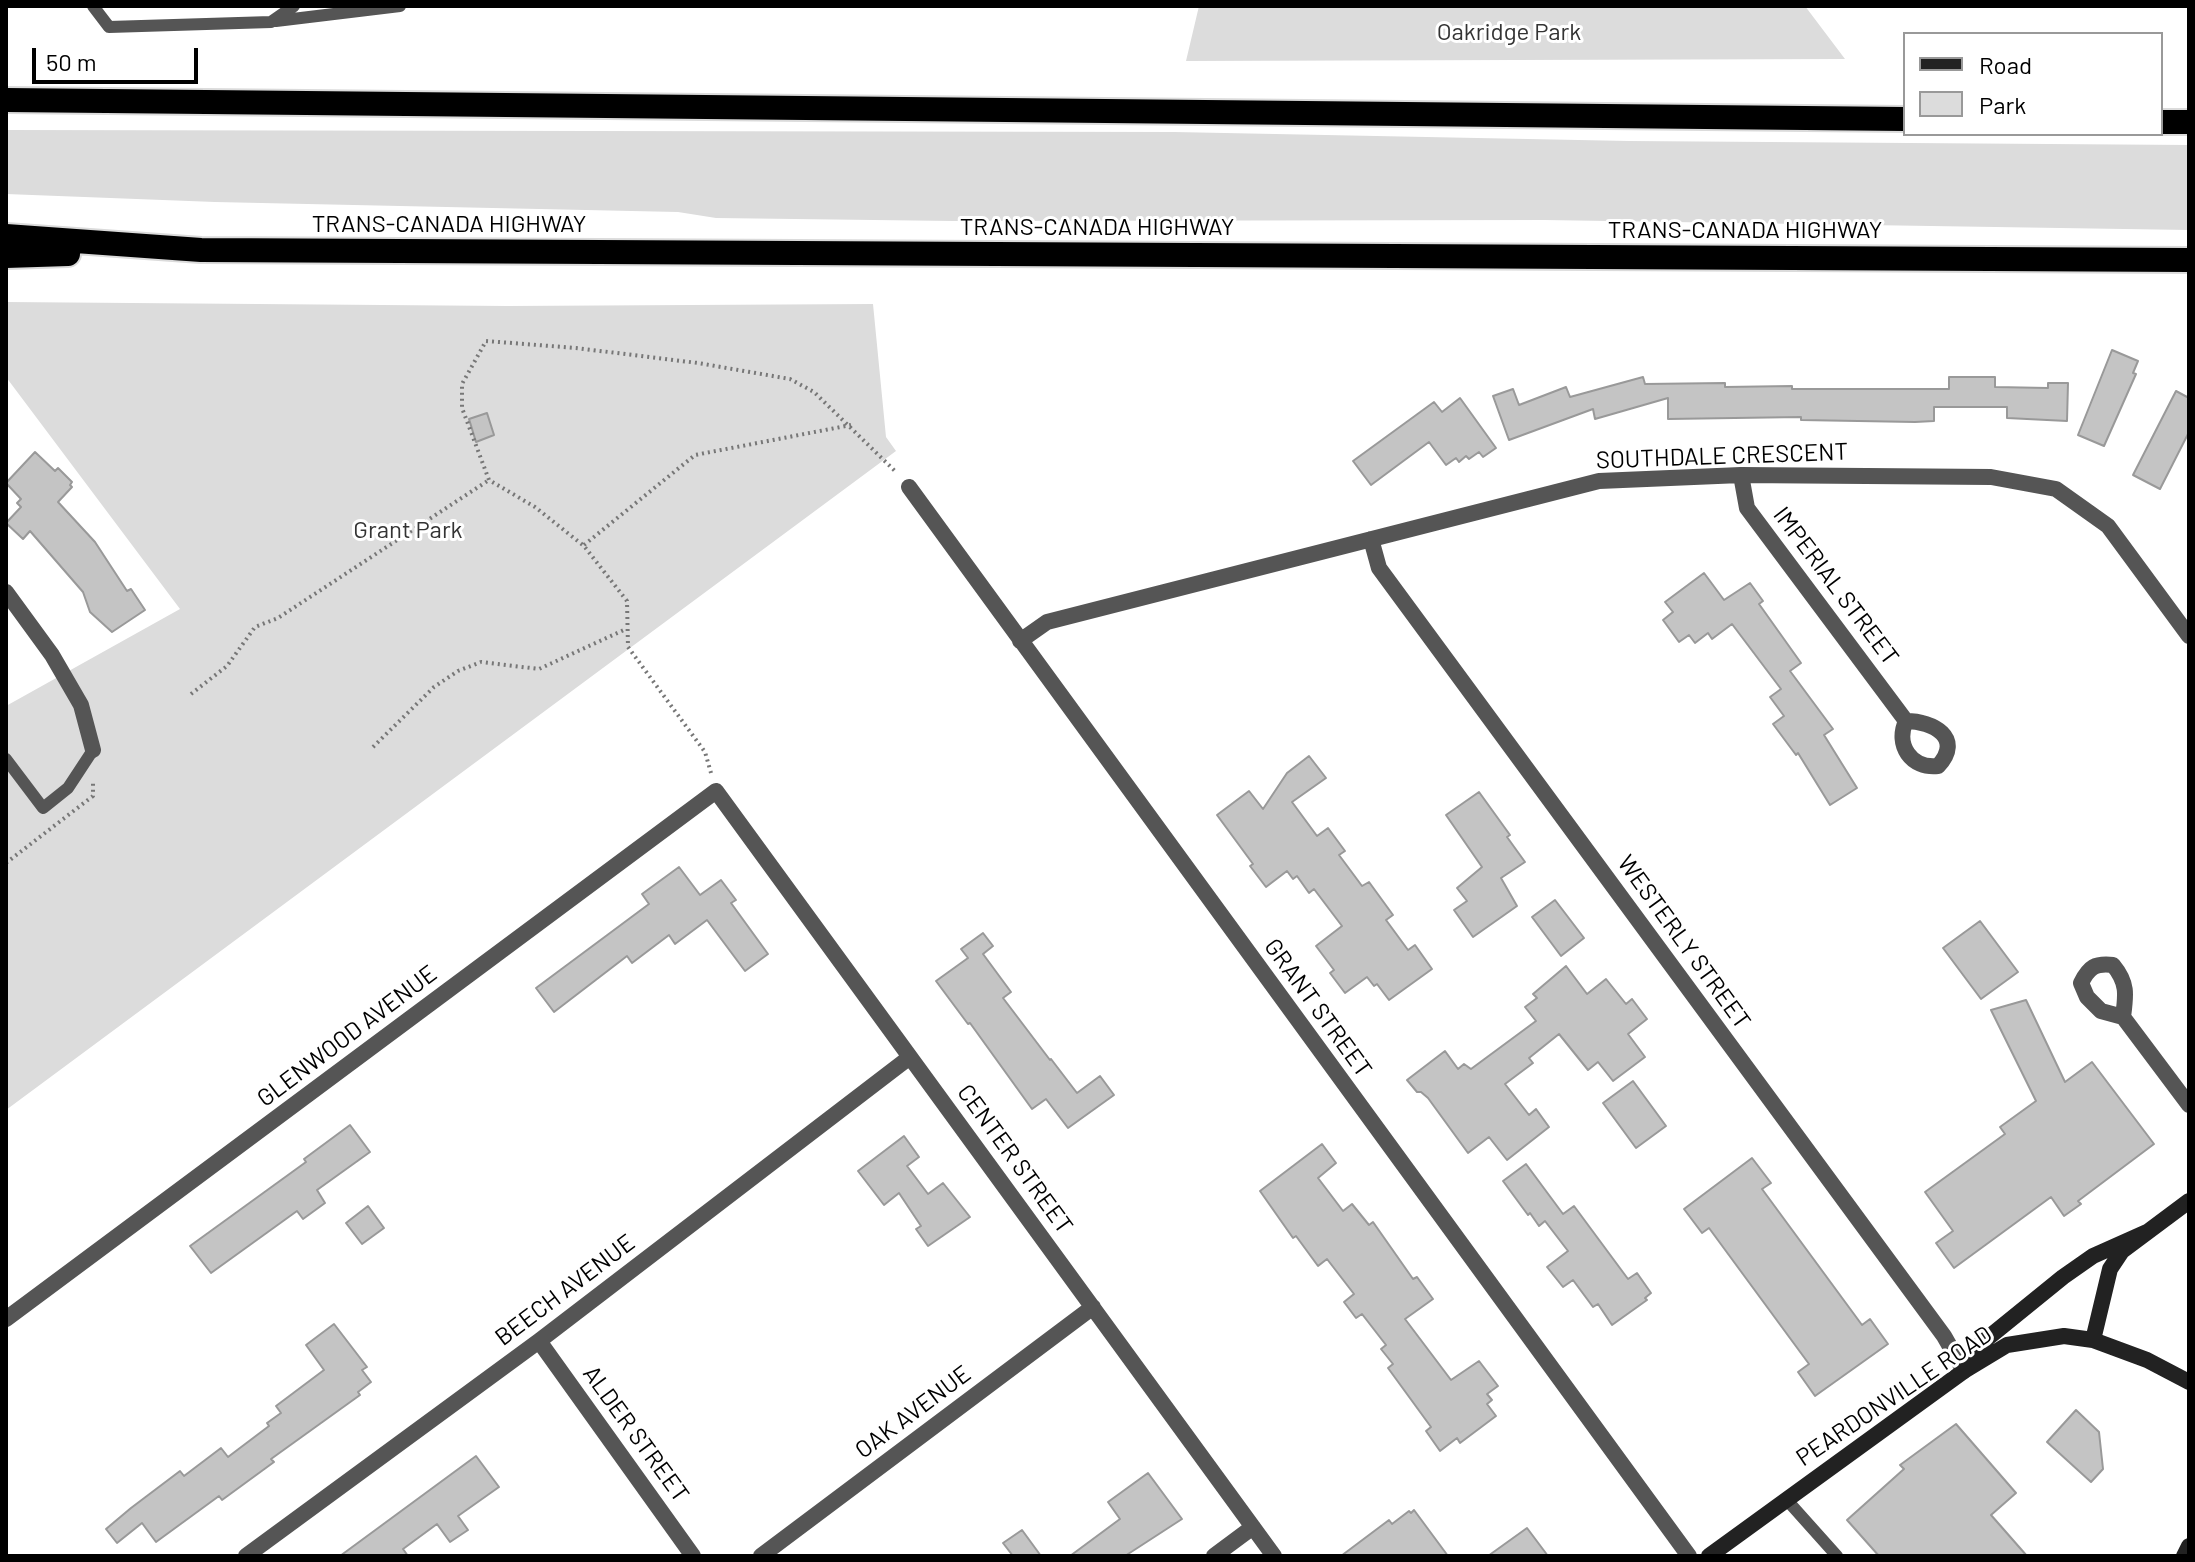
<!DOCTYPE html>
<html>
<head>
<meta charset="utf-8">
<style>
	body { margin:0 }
	#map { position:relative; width:2195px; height:1562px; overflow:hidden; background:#fff; font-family:Barlow,sans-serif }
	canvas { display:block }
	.frame { position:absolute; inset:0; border:8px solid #000; pointer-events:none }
	.legend { position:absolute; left:1903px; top:32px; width:260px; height:104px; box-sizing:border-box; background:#fff; border:2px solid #999; margin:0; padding:10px 14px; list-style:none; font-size:24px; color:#000 }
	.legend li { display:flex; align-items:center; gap:16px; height:40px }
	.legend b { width:40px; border:2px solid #999 }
	.scale { position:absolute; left:32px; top:48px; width:166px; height:36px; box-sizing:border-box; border:4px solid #000; border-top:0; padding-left:10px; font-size:24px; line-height:28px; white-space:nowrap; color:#000; -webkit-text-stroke:6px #fff; paint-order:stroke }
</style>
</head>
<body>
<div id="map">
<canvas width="2195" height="1562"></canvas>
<div class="frame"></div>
<ul class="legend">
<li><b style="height:10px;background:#222"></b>Road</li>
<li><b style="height:22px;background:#dcdcdc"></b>Park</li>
</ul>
<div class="scale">50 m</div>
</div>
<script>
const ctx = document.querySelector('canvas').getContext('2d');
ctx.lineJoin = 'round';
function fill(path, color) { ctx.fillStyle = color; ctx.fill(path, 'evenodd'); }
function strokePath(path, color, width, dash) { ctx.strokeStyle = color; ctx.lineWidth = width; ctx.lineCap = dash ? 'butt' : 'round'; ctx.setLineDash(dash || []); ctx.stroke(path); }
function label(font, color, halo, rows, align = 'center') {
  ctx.font = font + ' Barlow,sans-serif'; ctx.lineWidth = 6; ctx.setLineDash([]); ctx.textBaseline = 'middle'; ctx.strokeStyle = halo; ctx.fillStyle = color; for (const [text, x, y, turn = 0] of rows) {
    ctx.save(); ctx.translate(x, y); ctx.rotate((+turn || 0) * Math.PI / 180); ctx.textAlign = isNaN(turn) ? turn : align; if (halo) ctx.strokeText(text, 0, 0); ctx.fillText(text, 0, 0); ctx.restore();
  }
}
const green = new Path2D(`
	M 1199,6 L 1805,6 L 1845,59 L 1186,61 Z
	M 6,130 L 1174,132 L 1629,141 L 2189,145 L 2189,230 L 1544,220 L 953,221 L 716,218 L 678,212 L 215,202 L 6,194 Z
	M 6,302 L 508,306 L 873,304 L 886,437 L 896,451 L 6,1110 L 6,706 L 180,609 L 6,377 Z`);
const building = new Path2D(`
	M 2112,350 L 2138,361 L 2133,373 L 2136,374 L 2104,446 L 2078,435 Z
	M 1643,377 L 1645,384 L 1725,383 L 1725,387 L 1792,386 L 1792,389 L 1949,389 L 1949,377 L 1995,377 L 1995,387 L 2048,388 L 2048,383 L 2068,383 L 2067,421 L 2007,418 L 2007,407 L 1934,407 L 1934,421 L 1915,422 L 1801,420 L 1801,417 L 1668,419 L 1668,398 L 1595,419 L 1593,409 L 1509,440 L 1493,396 L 1513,389 L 1519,405 L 1566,387 L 1570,397 Z
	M 2176,391 L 2189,398 L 2189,432 L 2160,489 L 2133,475 Z
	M 1460,398 L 1496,448 L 1483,457 L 1479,452 L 1469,459 L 1466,456 L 1459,462 L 1456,458 L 1446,465 L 1429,442 L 1371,485 L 1353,461 L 1434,402 L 1442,412 Z
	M 487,413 L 494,435 L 476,442 L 469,419 Z
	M 35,452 L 55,471 L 58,468 L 72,482 L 70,485 L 72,487 L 58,502 L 95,542 L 127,591 L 131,589 L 145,610 L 112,632 L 90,612 L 83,592 L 30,531 L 23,539 L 6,523 L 21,507 L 17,503 L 21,499 L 6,483 Z
	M 1704,573 L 1724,600 L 1750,583 L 1763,601 L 1759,604 L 1801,663 L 1790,671 L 1833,729 L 1824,735 L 1857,788 L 1830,805 L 1798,753 L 1796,755 L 1773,724 L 1784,716 L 1770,697 L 1781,689 L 1732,624 L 1712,639 L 1708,633 L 1695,643 L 1689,635 L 1679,642 L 1663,620 L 1673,612 L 1665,602 Z
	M 1309,756 L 1326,778 L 1292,802 L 1317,836 L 1328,828 L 1345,851 L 1339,855 L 1362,886 L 1369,882 L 1393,915 L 1386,920 L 1408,950 L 1415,945 L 1432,969 L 1389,1000 L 1377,984 L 1374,986 L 1367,977 L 1345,993 L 1330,973 L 1334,970 L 1316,946 L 1342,926 L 1314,889 L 1309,893 L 1297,876 L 1293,879 L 1287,871 L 1266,887 L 1250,866 L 1253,864 L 1217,815 L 1249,791 L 1263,809 L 1287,773 Z
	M 1479,792 L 1510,835 L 1507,837 L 1525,862 L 1501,878 L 1517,906 L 1473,937 L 1454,910 L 1467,901 L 1457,888 L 1482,867 L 1446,815 Z
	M 679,867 L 700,895 L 721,880 L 736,900 L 731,903 L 768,954 L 745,971 L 707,920 L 675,944 L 669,935 L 632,963 L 627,956 L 554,1012 L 536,988 L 649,904 L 642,894 Z
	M 1555,900 L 1584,938 L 1561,956 L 1532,917 Z
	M 1980,921 L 2018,972 L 1981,999 L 1943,948 Z
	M 983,933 L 993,946 L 983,954 L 1011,992 L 1003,998 L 1050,1060 L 1051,1059 L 1077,1093 L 1100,1076 L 1114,1095 L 1068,1128 L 1046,1099 L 1032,1109 L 970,1023 L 968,1024 L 936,981 L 968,958 L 961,949 Z
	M 1566,966 L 1587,994 L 1606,979 L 1626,1004 L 1632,999 L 1647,1019 L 1628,1034 L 1645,1057 L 1613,1081 L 1598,1062 L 1588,1070 L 1559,1034 L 1529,1058 L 1533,1063 L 1505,1084 L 1529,1115 L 1536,1109 L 1549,1127 L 1507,1160 L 1489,1137 L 1468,1153 L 1428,1098 L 1421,1092 L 1417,1092 L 1407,1080 L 1445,1051 L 1458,1069 L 1464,1064 L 1471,1069 L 1536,1021 L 1525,1007 L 1537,998 L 1533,994 Z
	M 2026,1000 L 2065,1082 L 2092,1062 L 2154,1144 L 2078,1201 L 2081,1204 L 2064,1216 L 2051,1197 L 1954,1268 L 1936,1243 L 1953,1231 L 1925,1192 L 2005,1134 L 2000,1127 L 2036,1101 L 1991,1010 Z
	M 1633,1081 L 1666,1126 L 1636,1148 L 1603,1103 Z
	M 350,1125 L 370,1152 L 317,1190 L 325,1203 L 303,1219 L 297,1211 L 211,1273 L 190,1246 L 306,1162 L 304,1159 Z
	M 904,1136 L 919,1157 L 907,1166 L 928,1194 L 943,1183 L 970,1217 L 928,1246 L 916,1229 L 921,1226 L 899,1193 L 884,1205 L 858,1171 Z
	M 1322,1144 L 1336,1163 L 1318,1178 L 1343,1211 L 1352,1204 L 1369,1225 L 1373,1222 L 1413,1279 L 1417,1277 L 1433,1299 L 1405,1319 L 1451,1380 L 1479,1361 L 1498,1386 L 1487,1394 L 1492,1400 L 1487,1404 L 1496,1416 L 1460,1443 L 1457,1438 L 1440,1451 L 1426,1431 L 1431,1427 L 1388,1368 L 1393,1364 L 1381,1349 L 1386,1345 L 1362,1314 L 1356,1318 L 1344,1302 L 1354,1294 L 1327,1259 L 1318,1266 L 1296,1236 L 1293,1238 L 1260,1191 Z
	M 1752,1158 L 1771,1183 L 1762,1189 L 1862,1325 L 1870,1319 L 1888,1344 L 1815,1396 L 1798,1372 L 1809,1364 L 1709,1228 L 1702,1233 L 1684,1209 Z
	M 1526,1164 L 1563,1214 L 1574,1206 L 1628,1279 L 1637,1273 L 1651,1293 L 1645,1298 L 1647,1300 L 1612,1325 L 1598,1304 L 1593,1307 L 1573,1280 L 1563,1287 L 1547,1267 L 1568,1251 L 1545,1221 L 1539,1226 L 1530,1213 L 1528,1215 L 1503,1181 Z
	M 368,1206 L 384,1228 L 362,1244 L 346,1223 Z
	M 334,1324 L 367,1367 L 362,1370 L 371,1382 L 358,1392 L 360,1395 L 271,1459 L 274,1462 L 222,1500 L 219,1496 L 156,1542 L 142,1523 L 117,1543 L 106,1529 L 131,1508 L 180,1471 L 184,1476 L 221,1448 L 228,1457 L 269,1426 L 267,1423 L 281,1413 L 276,1406 L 324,1370 L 306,1345 Z
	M 2076,1410 L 2099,1432 L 2103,1469 L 2091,1482 L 2047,1442 Z
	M 1956,1424 L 2016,1493 L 1991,1515 L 2027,1556 L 1879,1556 L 1847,1520 L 1904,1469 L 1900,1465 Z
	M 476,1456 L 499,1487 L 458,1516 L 468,1530 L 450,1542 L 437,1524 L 403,1549 L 408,1556 L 340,1556 Z
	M 1148,1473 L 1182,1519 L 1125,1556 L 1070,1556 L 1120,1519 L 1108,1502 Z
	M 1414,1510 L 1448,1556 L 1341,1556 L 1389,1520 L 1392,1524 L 1409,1511 L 1411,1513 Z
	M 1527,1528 L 1548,1556 L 1488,1556 Z
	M 1022,1530 L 1041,1556 L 1013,1556 L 1003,1543 Z`);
const path = new Path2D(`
	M 584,545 L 695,455 L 851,425
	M 191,694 L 227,666 L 255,627 L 278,618 L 489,480
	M 373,747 L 434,687 L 458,671 L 481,662 L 539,669 L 626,629
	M 711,773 L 705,752 L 628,647 L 627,601 L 584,546 L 535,507 L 489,480 L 462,408 L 462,384 L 486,341 L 576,348 L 698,363 L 790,379 L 814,392 L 897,473
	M 6,863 L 93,796 L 93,781`);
const lane = new Path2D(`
	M 93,6 L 109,27 L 271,22 L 294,6
	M 276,21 L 400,6
	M 6,759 L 43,808 L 68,788 L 93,750
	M 1786,1499 L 1837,1556`);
const street = new Path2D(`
	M 1741,475 L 1747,508 L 1906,721
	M 909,487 L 1689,1556
	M 1371,539 L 1379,568 L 1944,1336 L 1964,1371
	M 6,592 L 52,655 L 81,705 L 93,750
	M 1020,641 L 1047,622 L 1599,481 L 1741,475 L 1991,477 L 2056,489 L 2108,526 L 2189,636
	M 1906,721 C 1933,721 1964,738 1938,766 C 1911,769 1895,745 1906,721 Z
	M 2123,1017 C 2126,995 2128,983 2113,965 C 2095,963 2089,967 2081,983 L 2087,997 L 2101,1011 L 2123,1017 L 2189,1105
	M 6,1319 L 716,791 L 1274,1556
	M 539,1341 L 693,1556
	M 246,1556 L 539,1341 L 910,1057
	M 761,1556 L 1093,1307
	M 1214,1556 L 1253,1527`);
const secondary = new Path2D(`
	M 2093,1340 L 2110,1269 L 2122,1251 L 2189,1201
	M 1964,1371 L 1973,1350 L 2063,1277 L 2093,1256 L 2149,1231
	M 1709,1556 L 1964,1371 L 2007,1345 L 2064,1336 L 2093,1340 L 2147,1360 L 2189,1382
	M 2184,1556 L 2189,1546`);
const highway = new Path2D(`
	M 6,100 L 1905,119
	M 2161,122 L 2189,122
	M 6,236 L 201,250 L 2189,260
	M 6,256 L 68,254`);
const parkNames = [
	["Oakridge Park",1509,32],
	["Grant Park",408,530]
];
const streetNames = [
	["TRANS-CANADA HIGHWAY",449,224],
	["TRANS-CANADA HIGHWAY",1097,227],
	["TRANS-CANADA HIGHWAY",1745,230],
	["SOUTHDALE CRESCENT",1722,456,-2],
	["IMPERIAL STREET",1836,586,53],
	["WESTERLY STREET",1684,942,54],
	["GRANT STREET",1318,1008,54],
	["GLENWOOD AVENUE",347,1036,-37],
	["CENTER STREET",1015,1159,54],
	["BEECH AVENUE",565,1290,-37],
	["PEARDONVILLE ROAD",1894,1396,-34],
	["OAK AVENUE",913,1412,-37],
	["ALDER STREET",636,1434,54]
];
fill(green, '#dcdcdc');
fill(building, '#c4c4c4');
strokePath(building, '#999', 2);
strokePath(highway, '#dbdbdb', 28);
strokePath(path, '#777', 4, [2, 4]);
strokePath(lane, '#555', 12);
strokePath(street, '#555', 16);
strokePath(secondary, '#222', 16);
strokePath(highway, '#000', 24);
label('24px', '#333', '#fff', parkNames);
label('24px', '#000', '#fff', streetNames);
</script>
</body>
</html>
